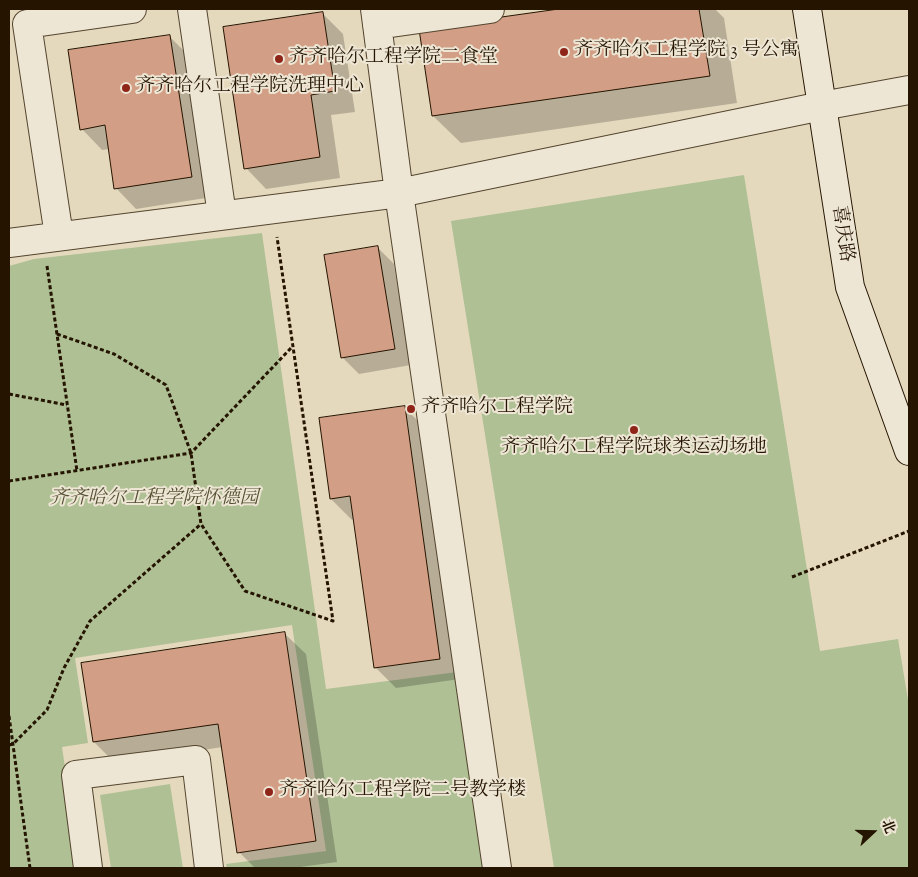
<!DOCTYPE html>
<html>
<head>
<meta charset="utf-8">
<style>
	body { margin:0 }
	#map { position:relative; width:918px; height:877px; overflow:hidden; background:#e5d9bd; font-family:"Sorts Mill Goudy","Noto Serif SC",serif }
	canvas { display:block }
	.frame { position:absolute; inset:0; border:10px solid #241400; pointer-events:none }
	.north { position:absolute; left:848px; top:807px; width:50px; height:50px; -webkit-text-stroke:4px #eee6d4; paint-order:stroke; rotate:69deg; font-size:14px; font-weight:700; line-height:20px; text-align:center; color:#241400 }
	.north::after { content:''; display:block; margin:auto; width:18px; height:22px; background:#241400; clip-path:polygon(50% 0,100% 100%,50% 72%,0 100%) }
</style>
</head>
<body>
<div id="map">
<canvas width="918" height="877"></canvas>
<div class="frame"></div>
<div class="north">北</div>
</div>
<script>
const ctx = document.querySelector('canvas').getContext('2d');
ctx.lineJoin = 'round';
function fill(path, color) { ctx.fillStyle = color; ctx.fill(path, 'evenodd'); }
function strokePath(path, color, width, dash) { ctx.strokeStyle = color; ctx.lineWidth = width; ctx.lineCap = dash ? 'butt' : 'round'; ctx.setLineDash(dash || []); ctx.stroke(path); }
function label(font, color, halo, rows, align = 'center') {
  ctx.font = font + ' "Sorts Mill Goudy","Noto Serif SC",serif'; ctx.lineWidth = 4; ctx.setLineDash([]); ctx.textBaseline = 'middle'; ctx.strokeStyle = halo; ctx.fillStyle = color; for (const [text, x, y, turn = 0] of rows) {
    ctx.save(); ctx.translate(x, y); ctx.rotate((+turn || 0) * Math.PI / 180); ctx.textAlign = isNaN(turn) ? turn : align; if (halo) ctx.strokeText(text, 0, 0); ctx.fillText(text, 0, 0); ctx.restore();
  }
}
const green = new Path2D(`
	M 744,175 L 820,651 L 898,639 L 909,706 L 909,868 L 554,868 L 451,221 Z
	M 262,233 L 326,689 L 457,672 L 484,868 L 227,868 L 226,864 L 326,851 L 292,625 L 75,658 L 88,743 L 62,747 L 80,868 L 9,868 L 9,266 L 34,259 Z
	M 170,784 L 183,868 L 111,868 L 100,795 Z`);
const shadow = new Path2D(`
	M 568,9 L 715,9 L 724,18 L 737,103 L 461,143 L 433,116 L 420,30 Z
	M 322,13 L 343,34 L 355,112 L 331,115 L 340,178 L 266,189 L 246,168 Z
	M 169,36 L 190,57 L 212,197 L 136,209 L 116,188 L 109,149 L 102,150 L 82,129 Z
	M 378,248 L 394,264 L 411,365 L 359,374 L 342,357 Z
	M 404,407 L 425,428 L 460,679 L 396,688 L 375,667 L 354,519 L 352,520 L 331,499 Z
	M 285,634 L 306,654 L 337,862 L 293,868 L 255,868 L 239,852 L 223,747 L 115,763 L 94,742 L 82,664 Z`);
const building = new Path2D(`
	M 559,9 L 699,9 L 710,76 L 432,116 L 419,29 Z
	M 323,12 L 335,91 L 311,95 L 320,157 L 244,169 L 223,27 Z
	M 170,35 L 192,177 L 114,189 L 105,125 L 80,130 L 68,50 Z
	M 378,246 L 395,349 L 341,358 L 324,255 Z
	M 405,406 L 440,659 L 374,668 L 350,496 L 330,499 L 319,418 Z
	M 285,632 L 316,841 L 237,853 L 218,724 L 93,742 L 81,663 Z`);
const path = new Path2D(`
	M 47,266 L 77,471
	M 57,334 L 114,354 L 166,385 L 191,453 L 201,524 L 245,591 L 333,621 L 277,237
	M 9,394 L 67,405
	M 9,481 L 191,453 L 292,347
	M 792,577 L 909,531
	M 9,716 L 30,868
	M 9,745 L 13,744 L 47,710 L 64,668 L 90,621 L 201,524`);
const minor = new Path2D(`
	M 192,9 L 222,215
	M 375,9 L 399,193 L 822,106 L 909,90
	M 377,25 L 490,9
	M 59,236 L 27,24 L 132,9
	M 9,243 L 399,193 L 497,868
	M 88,868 L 76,775 L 196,760 L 209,868`);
const secondary = new Path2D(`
	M 807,9 L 850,287 L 909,451`);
const markers = [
	[564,52,5,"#8f2418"],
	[279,59,5,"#8f2418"],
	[126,88,5,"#8f2418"],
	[411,409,5,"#8f2418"],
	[634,430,5,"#8f2418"],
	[269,792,5,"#8f2418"]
];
const poiNames = [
	["齐齐哈尔工程学院 3 号公寓",574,52],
	["齐齐哈尔工程学院二食堂",289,59],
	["齐齐哈尔工程学院洗理中心",136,88],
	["齐齐哈尔工程学院",421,409],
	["齐齐哈尔工程学院球类运动场地",634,449,"center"],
	["齐齐哈尔工程学院二号教学楼",279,792]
];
const streetNames = [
	["喜庆路",841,234,81]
];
const parkNames = [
	["齐齐哈尔工程学院怀德园",154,500]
];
fill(green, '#afc095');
fill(shadow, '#0003');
fill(building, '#d29e85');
strokePath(building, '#241400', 1);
strokePath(minor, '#54452f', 30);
strokePath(secondary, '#241400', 30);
strokePath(path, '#241400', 3, [4, 2.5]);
strokePath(minor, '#eee6d4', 28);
strokePath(secondary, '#eee6d4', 28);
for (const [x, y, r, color] of markers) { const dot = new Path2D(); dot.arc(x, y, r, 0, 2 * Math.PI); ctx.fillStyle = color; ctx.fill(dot); strokePath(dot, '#eee6d4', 2); }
label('19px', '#241400', '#eee6d4', poiNames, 'left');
label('19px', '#241400', '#eee6d4', streetNames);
label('italic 19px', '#555034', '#eee6d4', parkNames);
</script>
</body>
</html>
